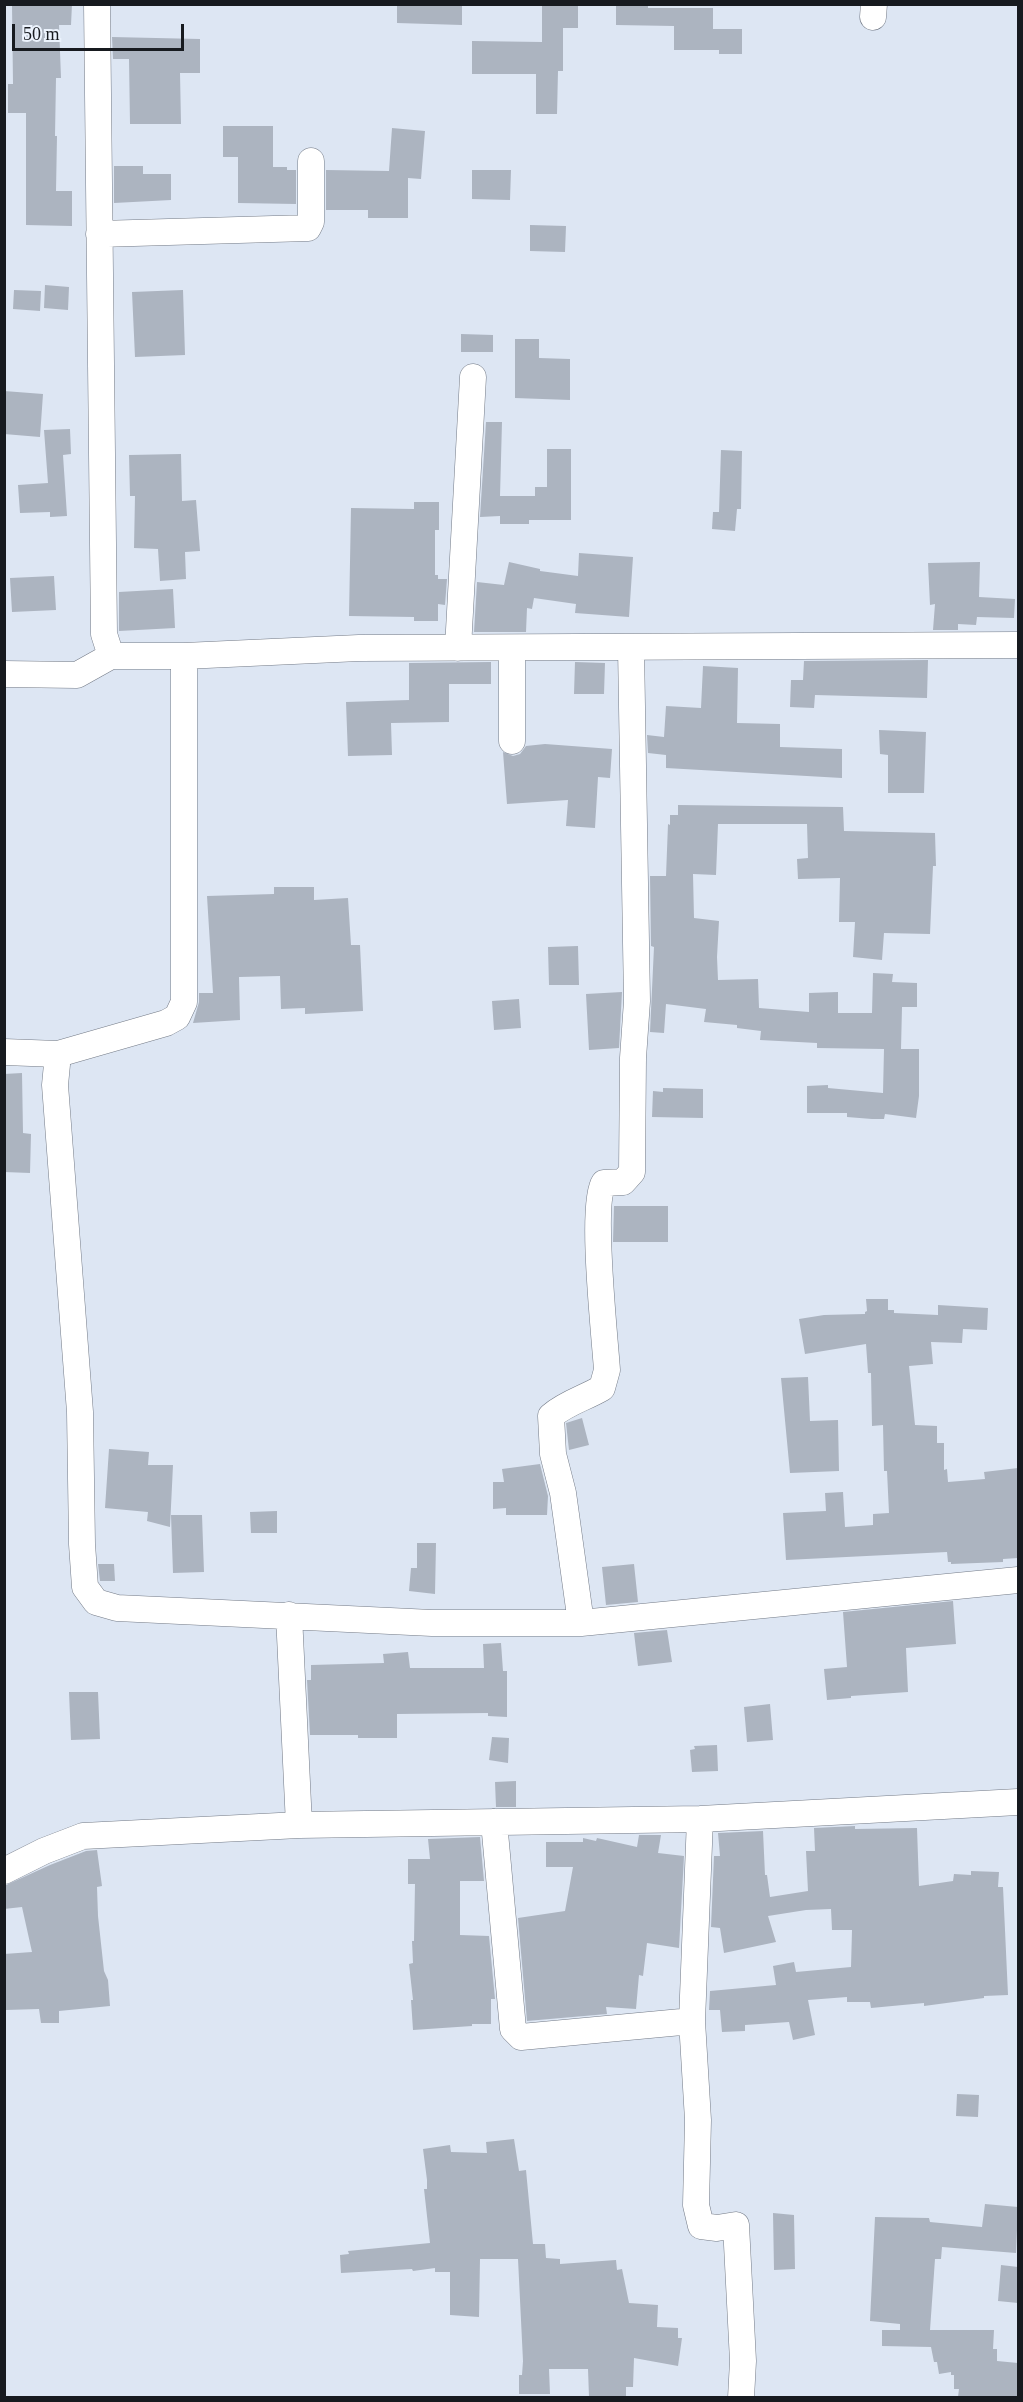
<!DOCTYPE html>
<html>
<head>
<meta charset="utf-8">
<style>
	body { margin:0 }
	#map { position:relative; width:1023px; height:2402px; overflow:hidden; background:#dde6f3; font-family:Georgia,serif }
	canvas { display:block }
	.frame { position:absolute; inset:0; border:6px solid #171a1f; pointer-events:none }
	.scale { position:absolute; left:12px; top:24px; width:172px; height:27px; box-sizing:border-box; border:3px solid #171a1f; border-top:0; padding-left:8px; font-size:18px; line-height:21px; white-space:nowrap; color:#171a1f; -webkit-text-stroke:4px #ecf3fd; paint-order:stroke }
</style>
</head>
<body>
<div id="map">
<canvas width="1023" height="2402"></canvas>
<div class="frame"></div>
<div class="scale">50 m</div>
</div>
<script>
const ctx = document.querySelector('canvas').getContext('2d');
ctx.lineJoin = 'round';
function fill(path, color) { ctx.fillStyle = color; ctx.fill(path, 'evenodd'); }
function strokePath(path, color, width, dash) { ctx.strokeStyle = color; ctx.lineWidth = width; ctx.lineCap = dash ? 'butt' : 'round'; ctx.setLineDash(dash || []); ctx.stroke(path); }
const building = new Path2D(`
	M 72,4 L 71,25 L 59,25 L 61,78 L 56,78 L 55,136 L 57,136 L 56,191 L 72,191 L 72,226 L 26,225 L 26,113 L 8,113 L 8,84 L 13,84 L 12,5 Z
	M 397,4 L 462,4 L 462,25 L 397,23 Z
	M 542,4 L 578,4 L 578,28 L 563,28 L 563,71 L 558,71 L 557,114 L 536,114 L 536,74 L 472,74 L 472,41 L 542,42 Z
	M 616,4 L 648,4 L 648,8 L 713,8 L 713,29 L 742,29 L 742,54 L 719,54 L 719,50 L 674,50 L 674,26 L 616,25 Z
	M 112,37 L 200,39 L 200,73 L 180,73 L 181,124 L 130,124 L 129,59 L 113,59 Z
	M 223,126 L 273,126 L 273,167 L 287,167 L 287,170 L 296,170 L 296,204 L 238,203 L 238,157 L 223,157 Z
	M 392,128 L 425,131 L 421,179 L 408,178 L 408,218 L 368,218 L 368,210 L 326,210 L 326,170 L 389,171 Z
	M 114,166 L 143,166 L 143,174 L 171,174 L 171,200 L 114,203 Z
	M 472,170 L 511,170 L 510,200 L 472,199 Z
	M 530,225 L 566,226 L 565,252 L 530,251 Z
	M 45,285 L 69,287 L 68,310 L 44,308 Z
	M 14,290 L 41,291 L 40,311 L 13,309 Z
	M 183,290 L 185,355 L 135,357 L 132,292 Z
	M 461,334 L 493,335 L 493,352 L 461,352 Z
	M 515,339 L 539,339 L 539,358 L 570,359 L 570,400 L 515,398 Z
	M 4,391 L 43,394 L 40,437 L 4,434 Z
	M 486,422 L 502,422 L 500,496 L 535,496 L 535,487 L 547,487 L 547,449 L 571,449 L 571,520 L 529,520 L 529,524 L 500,524 L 500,516 L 480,517 Z
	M 70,429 L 71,454 L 63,455 L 67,516 L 50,517 L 50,512 L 20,513 L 18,485 L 48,483 L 44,430 Z
	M 721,450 L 742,451 L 741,509 L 737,509 L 735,531 L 712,529 L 713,512 L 719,512 Z
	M 181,454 L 182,501 L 196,500 L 200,551 L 185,552 L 186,579 L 160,581 L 158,549 L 134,548 L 135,496 L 130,496 L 129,455 Z
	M 414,502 L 439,502 L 439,530 L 435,530 L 435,575 L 438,575 L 438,579 L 447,579 L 445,605 L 438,604 L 438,621 L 414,621 L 414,617 L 349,616 L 351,508 L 414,509 Z
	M 579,553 L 633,557 L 629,617 L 575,613 L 576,604 L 534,598 L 532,609 L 527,608 L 526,632 L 474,632 L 477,582 L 504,585 L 509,562 L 540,569 L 540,571 L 578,576 Z
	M 980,562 L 979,597 L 1015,599 L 1014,618 L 977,617 L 976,625 L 958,624 L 958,630 L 933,630 L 935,604 L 930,605 L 928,563 Z
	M 54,576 L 56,610 L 12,612 L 10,578 Z
	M 173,589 L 175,628 L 119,631 L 119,592 Z
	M 928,660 L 927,698 L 815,695 L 814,708 L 790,707 L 791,680 L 803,680 L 804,661 Z
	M 491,662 L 491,684 L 449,684 L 449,722 L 391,723 L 392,755 L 348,756 L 346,702 L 409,700 L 409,663 Z
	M 575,662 L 605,663 L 604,694 L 574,694 Z
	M 703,666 L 738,668 L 737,723 L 780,724 L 780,747 L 842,749 L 842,778 L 666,768 L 666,755 L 648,753 L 647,735 L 664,737 L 666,706 L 701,708 Z
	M 879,730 L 926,732 L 924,793 L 888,793 L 888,755 L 880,754 Z
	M 545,744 L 612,749 L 610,778 L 598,777 L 595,828 L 566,826 L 568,800 L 507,804 L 503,752 L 513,756 L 520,754 L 526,746 Z
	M 678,805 L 843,807 L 844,831 L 935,833 L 936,866 L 933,866 L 930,934 L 884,933 L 882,960 L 853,957 L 855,922 L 839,922 L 840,878 L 798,879 L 797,859 L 808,858 L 807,824 L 718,824 L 716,875 L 693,874 L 694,918 L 719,921 L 717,957 L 718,980 L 758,979 L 759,1008 L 809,1012 L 809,993 L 838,992 L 838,1013 L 872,1013 L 873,973 L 893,974 L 892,982 L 917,983 L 917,1007 L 902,1007 L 901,1049 L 919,1049 L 919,1096 L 916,1118 L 885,1114 L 884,1119 L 872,1119 L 847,1117 L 847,1113 L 807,1113 L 807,1086 L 828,1085 L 828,1088 L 883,1093 L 884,1049 L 817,1048 L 817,1043 L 760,1040 L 761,1031 L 737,1028 L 737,1025 L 704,1022 L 706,1009 L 666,1004 L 664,1033 L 650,1032 L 654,947 L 651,946 L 650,876 L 666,876 L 668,824 L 670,825 L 670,815 L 678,815 Z
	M 274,887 L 314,887 L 314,900 L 348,898 L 351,945 L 360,945 L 363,1011 L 305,1014 L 305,1008 L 281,1009 L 280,976 L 239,977 L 240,1020 L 193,1023 L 199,1002 L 199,993 L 213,993 L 207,896 L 274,894 Z
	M 578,946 L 579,985 L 549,985 L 548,947 Z
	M 622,992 L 619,1048 L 589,1050 L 586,994 Z
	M 519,999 L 521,1028 L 494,1030 L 492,1001 Z
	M 22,1073 L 23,1133 L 31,1134 L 30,1173 L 4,1172 L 4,1074 Z
	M 663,1088 L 703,1089 L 703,1118 L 652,1117 L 653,1091 L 663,1092 Z
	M 614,1206 L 668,1206 L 668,1242 L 613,1242 Z
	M 866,1299 L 888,1299 L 888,1310 L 894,1310 L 894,1313 L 938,1315 L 938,1305 L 988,1308 L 987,1330 L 963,1329 L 962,1343 L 931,1342 L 933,1364 L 909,1366 L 915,1425 L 937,1426 L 937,1443 L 944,1443 L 944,1470 L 947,1469 L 948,1482 L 985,1479 L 984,1472 L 1018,1468 L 1018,1558 L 1003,1559 L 1003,1562 L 951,1564 L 951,1562 L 948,1562 L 947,1552 L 786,1560 L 783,1513 L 826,1511 L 825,1493 L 843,1492 L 845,1527 L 873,1525 L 873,1514 L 889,1513 L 887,1471 L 884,1471 L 883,1425 L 872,1426 L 871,1373 L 868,1373 L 866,1344 L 805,1354 L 799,1319 L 824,1315 L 865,1314 L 865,1312 L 867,1311 Z
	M 808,1377 L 810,1421 L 838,1420 L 839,1471 L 790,1473 L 781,1378 Z
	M 582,1418 L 589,1445 L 569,1450 L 566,1423 Z
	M 109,1449 L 149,1452 L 148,1465 L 173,1465 L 170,1527 L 147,1521 L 148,1512 L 105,1508 Z
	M 540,1464 L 548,1496 L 547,1515 L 506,1515 L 506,1508 L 493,1509 L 493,1482 L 504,1482 L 502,1469 Z
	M 277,1511 L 277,1533 L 251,1533 L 250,1512 Z
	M 171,1515 L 202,1515 L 204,1572 L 173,1573 Z
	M 417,1543 L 436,1543 L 435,1594 L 409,1591 L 411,1568 L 417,1568 Z
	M 98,1564 L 114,1564 L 115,1581 L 100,1581 Z
	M 634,1564 L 638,1602 L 606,1605 L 602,1567 Z
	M 953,1601 L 956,1644 L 906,1648 L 908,1692 L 851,1696 L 851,1698 L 827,1700 L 824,1669 L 847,1667 L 843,1612 Z
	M 667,1630 L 672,1662 L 638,1666 L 634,1633 Z
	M 501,1643 L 503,1671 L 507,1671 L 507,1717 L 488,1716 L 488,1713 L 397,1714 L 397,1738 L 358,1738 L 358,1735 L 310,1735 L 307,1680 L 311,1680 L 311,1665 L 384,1663 L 383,1654 L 408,1652 L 410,1668 L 484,1668 L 483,1644 Z
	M 69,1692 L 98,1692 L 100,1739 L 71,1740 Z
	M 770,1704 L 773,1740 L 747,1742 L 744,1707 Z
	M 492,1737 L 509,1738 L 508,1763 L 489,1760 Z
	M 717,1745 L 718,1771 L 692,1772 L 690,1750 L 695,1749 L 694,1746 Z
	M 516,1781 L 516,1807 L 496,1807 L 495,1782 Z
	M 855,1826 L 855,1829 L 917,1828 L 919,1886 L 953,1881 L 954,1874 L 971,1875 L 971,1871 L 999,1872 L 998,1887 L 1003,1887 L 1008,1995 L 984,1996 L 984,1998 L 924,2006 L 924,2003 L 871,2008 L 870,2002 L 847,2002 L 847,1997 L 808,2000 L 815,2035 L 793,2040 L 789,2022 L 745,2025 L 745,2031 L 722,2032 L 720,2010 L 709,2010 L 710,1991 L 776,1985 L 773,1966 L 794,1962 L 796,1972 L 851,1967 L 852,1930 L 832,1930 L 831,1909 L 806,1910 L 768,1916 L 776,1942 L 724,1953 L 720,1928 L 711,1927 L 714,1856 L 720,1856 L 718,1833 L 763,1831 L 765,1875 L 767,1875 L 770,1897 L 808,1891 L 806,1851 L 815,1851 L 814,1828 Z
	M 639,1835 L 661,1835 L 658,1853 L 684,1856 L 679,1948 L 647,1943 L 643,1976 L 639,1975 L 636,2009 L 606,2007 L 607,2014 L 527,2021 L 518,1918 L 565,1911 L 573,1867 L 546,1867 L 546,1842 L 583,1842 L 583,1838 L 596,1841 L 597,1838 L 637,1847 Z
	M 480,1837 L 484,1881 L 460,1881 L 460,1935 L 489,1936 L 495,1999 L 491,1999 L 491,2024 L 472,2024 L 472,2026 L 413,2030 L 411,2000 L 413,2000 L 409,1964 L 413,1963 L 412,1941 L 414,1941 L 415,1884 L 408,1884 L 408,1859 L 430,1859 L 428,1839 Z
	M 97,1850 L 102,1886 L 97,1887 L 98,1916 L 104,1971 L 108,1980 L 110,2006 L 59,2011 L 59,2023 L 41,2023 L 39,2009 L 6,2010 L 4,1954 L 32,1952 L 22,1907 L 4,1909 L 4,1886 L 50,1865 L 86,1851 Z
	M 957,2094 L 979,2095 L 978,2117 L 956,2116 Z
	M 514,2139 L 519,2171 L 526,2170 L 533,2244 L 545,2244 L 546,2258 L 560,2259 L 560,2264 L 616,2260 L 617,2270 L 622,2269 L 629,2303 L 658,2305 L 657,2327 L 678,2328 L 678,2338 L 682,2338 L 678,2366 L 634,2358 L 633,2387 L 626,2387 L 626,2397 L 589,2397 L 588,2369 L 549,2369 L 550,2394 L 519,2394 L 519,2375 L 522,2375 L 523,2361 L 518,2259 L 480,2259 L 479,2317 L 450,2315 L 450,2272 L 435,2272 L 435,2268 L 413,2271 L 412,2269 L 341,2273 L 340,2255 L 349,2254 L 348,2251 L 430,2243 L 424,2189 L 427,2189 L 427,2180 L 423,2149 L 450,2145 L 451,2152 L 487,2153 L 486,2142 Z
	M 985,2204 L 1018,2207 L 1016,2253 L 942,2247 L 941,2259 L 935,2259 L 930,2330 L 994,2330 L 993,2349 L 997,2349 L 997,2361 L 1018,2363 L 1018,2397 L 958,2397 L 959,2389 L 954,2389 L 954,2375 L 951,2375 L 951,2372 L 939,2374 L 937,2362 L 934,2362 L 931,2347 L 882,2346 L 882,2330 L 900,2330 L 900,2324 L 870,2321 L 875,2217 L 929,2218 L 930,2222 L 982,2227 Z
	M 773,2213 L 794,2215 L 795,2269 L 774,2270 Z
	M 1001,2265 L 1018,2267 L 1018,2303 L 998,2301 Z`);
const minor = new Path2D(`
	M 97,4 L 104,634 L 111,656 L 184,656 L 359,648 L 1018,645
	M 873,17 L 874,4
	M 99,234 L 308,228 L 311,222 L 311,161
	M 458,648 L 473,377
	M 512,648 L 512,741
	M 184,656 L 184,1002 L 177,1017 L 166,1023 L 58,1054 L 55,1085 L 80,1412 L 82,1544 L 85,1587 L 96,1602 L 117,1608 L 432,1623 L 581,1623 L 1018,1580
	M 4,674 L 77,675 L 111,656
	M 4,1052 L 58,1054
	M 289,1615 L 299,1825
	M 581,1623 L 563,1493 L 553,1454 L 551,1416 C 566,1403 585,1398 602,1388 L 607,1370 C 605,1339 590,1203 604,1183 L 623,1182 L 632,1172 L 633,1058 L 637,1001 L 631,648
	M 700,1819 L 692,2021 L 698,2120 L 696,2205 L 701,2226 L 717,2228 L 736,2225 L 743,2361 L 741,2398
	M 494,1822 L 513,2029 L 521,2037 L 692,2021
	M 4,1871 L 44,1851 L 83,1836 L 299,1825 L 700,1819 L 1018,1802`);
fill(building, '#acb4c0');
strokePath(minor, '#737a86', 27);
strokePath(minor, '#fff', 26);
</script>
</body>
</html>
